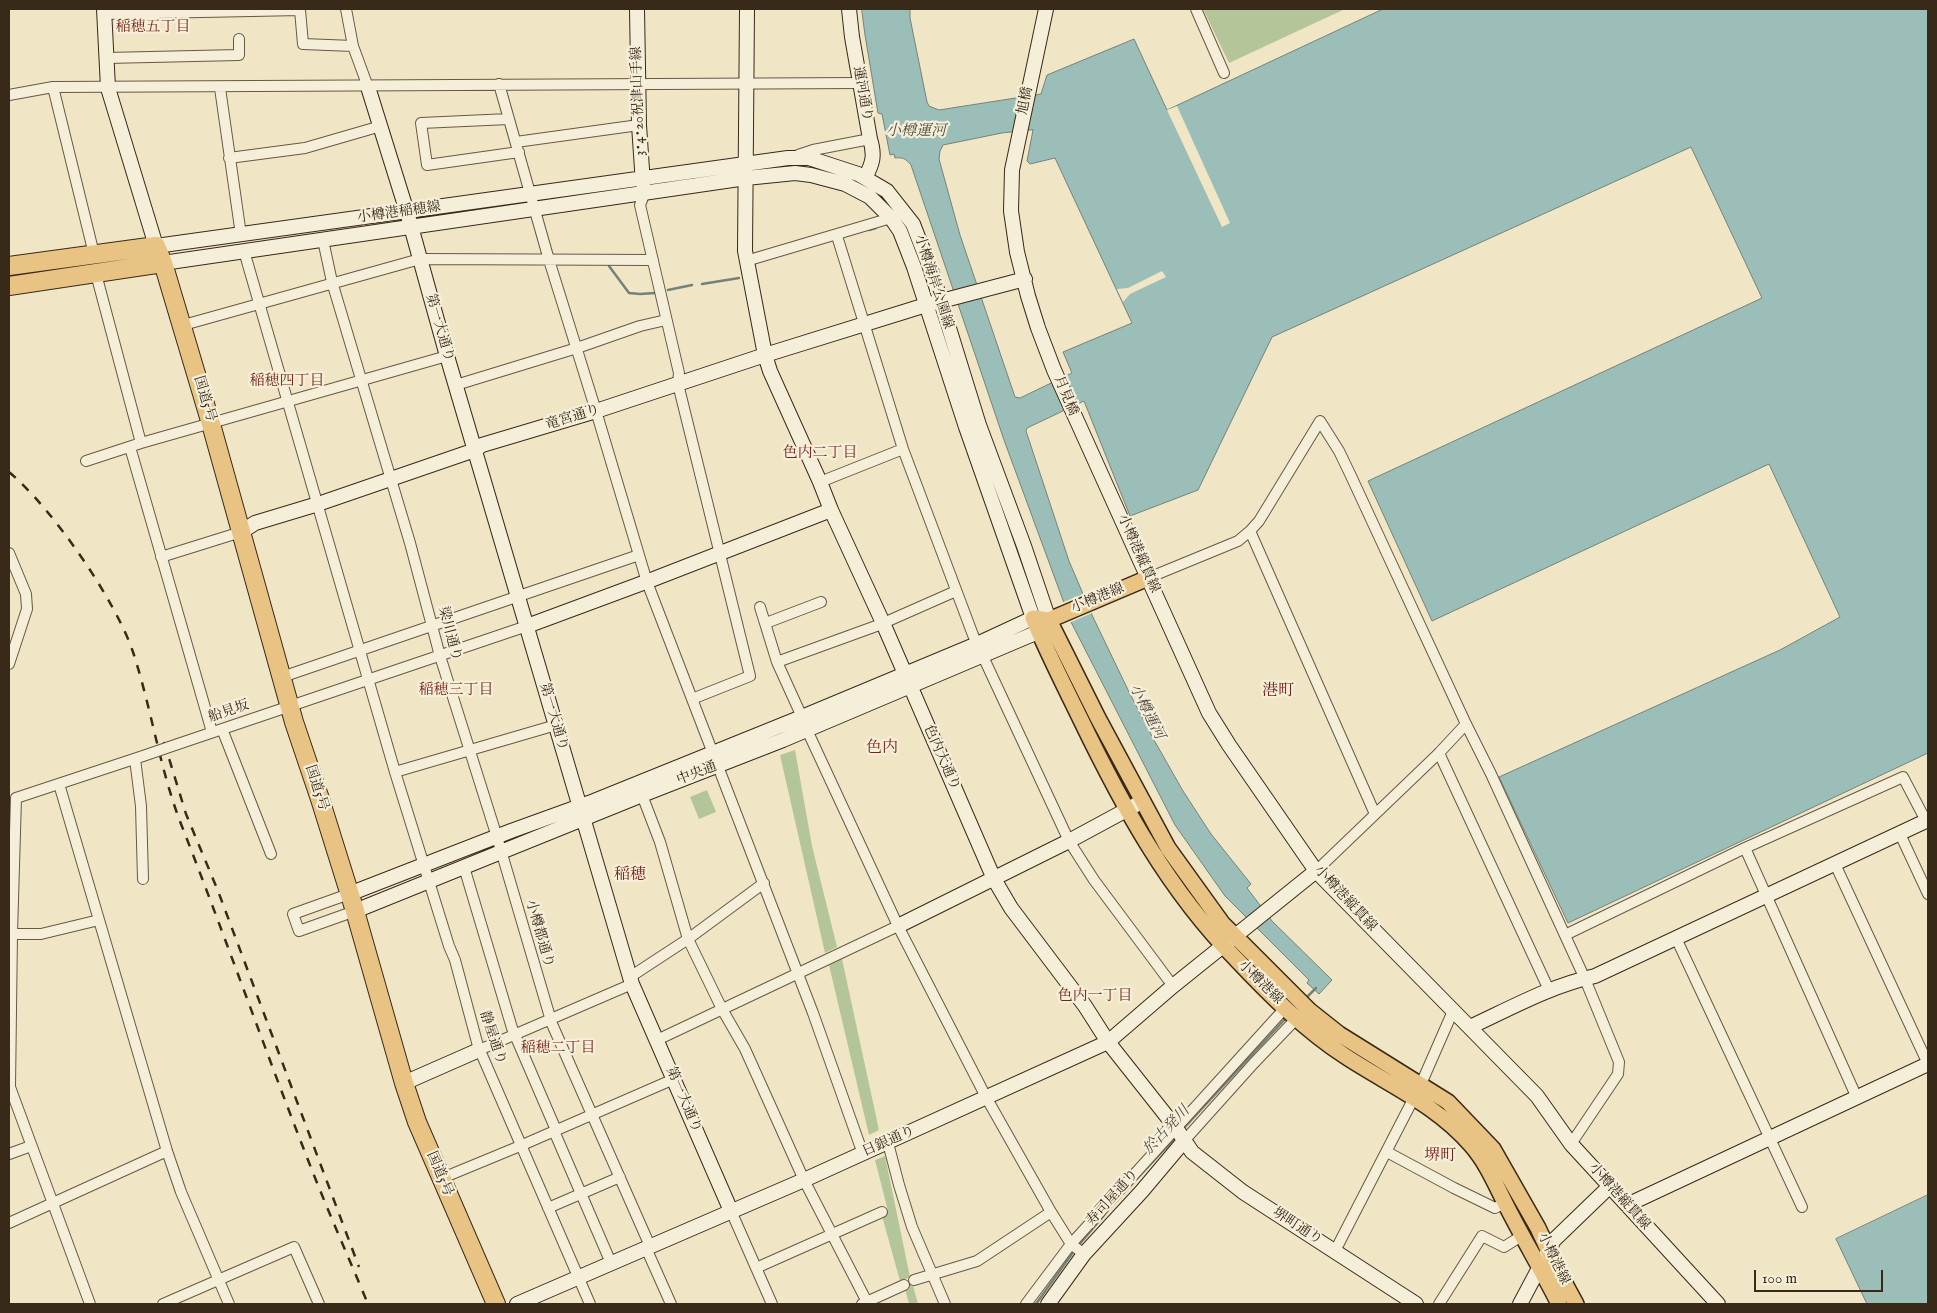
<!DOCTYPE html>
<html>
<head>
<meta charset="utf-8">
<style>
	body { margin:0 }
	#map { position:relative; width:1937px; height:1313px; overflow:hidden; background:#f0e6c6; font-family:"IM FELL English",serif }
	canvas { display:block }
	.frame { position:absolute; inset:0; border:10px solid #392918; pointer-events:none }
	.scale { position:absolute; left:1754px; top:1270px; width:129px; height:22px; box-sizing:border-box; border:2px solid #392918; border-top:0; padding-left:6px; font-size:15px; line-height:18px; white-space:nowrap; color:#392918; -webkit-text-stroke:4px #f5efda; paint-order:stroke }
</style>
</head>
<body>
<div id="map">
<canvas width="1937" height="1313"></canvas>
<div class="frame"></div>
<div class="scale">100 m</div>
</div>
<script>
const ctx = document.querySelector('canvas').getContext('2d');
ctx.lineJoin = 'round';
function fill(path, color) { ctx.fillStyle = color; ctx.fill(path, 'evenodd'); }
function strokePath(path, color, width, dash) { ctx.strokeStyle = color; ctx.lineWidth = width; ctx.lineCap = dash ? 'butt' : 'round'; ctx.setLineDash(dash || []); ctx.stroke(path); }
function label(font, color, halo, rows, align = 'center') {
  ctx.font = font + ' "IM FELL English","Noto Serif JP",serif'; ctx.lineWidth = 4.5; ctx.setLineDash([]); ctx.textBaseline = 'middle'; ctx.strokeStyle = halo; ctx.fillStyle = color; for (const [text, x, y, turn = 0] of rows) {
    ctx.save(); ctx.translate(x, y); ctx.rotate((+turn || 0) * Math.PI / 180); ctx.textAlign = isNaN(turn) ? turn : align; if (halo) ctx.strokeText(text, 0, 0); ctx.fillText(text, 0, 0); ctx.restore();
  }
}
const green = new Path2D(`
	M 1203,9 L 1345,9 L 1229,63 Z
	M 795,750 L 812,846 L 837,947 L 825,953 L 780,755 Z
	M 707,790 L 716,812 L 699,819 L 690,797 Z
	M 842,959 L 879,1130 L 869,1135 L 829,965 Z
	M 885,1156 L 910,1277 L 900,1281 L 882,1216 L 888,1211 L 875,1160 Z
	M 912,1282 L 918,1304 L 909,1304 L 904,1285 Z`);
const water = new Path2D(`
	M 862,9 L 910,9 L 910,18 L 927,102 L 929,106 L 939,110 L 1041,94 L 1047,75 L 1134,39 L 1167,110 L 1383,9 L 1928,9 L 1928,753 L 1568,923 L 1499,777 L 1780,650 L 1840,617 L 1769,464 L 1432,621 L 1368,481 L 1762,298 L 1691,147 L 1272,337 L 1198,490 L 1130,516 L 1084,401 L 1027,428 L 1026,431 L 1069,561 L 1092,615 L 1129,692 L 1154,740 L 1183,791 L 1211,834 L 1251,884 L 1247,888 L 1272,921 L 1332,980 L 1319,994 L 1307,983 L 1309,980 L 1225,896 L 1175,825 L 1071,622 L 1004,440 L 911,165 C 906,159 903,157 895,158 L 894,154 L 890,155 L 882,114 L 878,113 L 865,35 ZM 1033,130 L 1027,161 L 1030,164 L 1055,158 L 1132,323 L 1063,352 L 1072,373 L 1020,398 L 1015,397 L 960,235 L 939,159 L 940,151 L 943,145 L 1002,133 Z
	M 1928,1195 L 1928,1304 L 1867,1304 L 1836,1239 Z`);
const pier = new Path2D(`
	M 1177,106 L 1230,223 L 1222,227 L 1167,110 Z
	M 1162,271 L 1166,277 L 1130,294 L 1123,302 L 1117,289 L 1128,288 Z
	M 1083,594 L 1092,613 L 1069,623 L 1061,603 Z`);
const stream = new Path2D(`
	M 869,230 L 876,228
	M 609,266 L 629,293 L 640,294 L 655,293
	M 702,284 L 739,278
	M 668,290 L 692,285
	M 1306,998 L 1316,988
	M 1183,1129 L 1286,1018
	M 1130,1186 L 1176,1137
	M 1078,1246 L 1105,1214
	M 1036,1304 L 1074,1251`);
const street = new Path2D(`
	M 346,9 L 353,46 L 368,87
	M 1196,9 L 1224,73
	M 104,14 L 300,10 L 303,44 L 353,46
	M 106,58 L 239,55 L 239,39
	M 499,84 L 549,260 L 596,411 L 647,582 L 813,1013 L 863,1154
	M 53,87 L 94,254
	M 220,88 L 241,235
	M 9,95 L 53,87 L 860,83
	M 509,119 L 421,123 L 427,165 L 519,152
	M 516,142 L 639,125
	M 798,155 L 813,150 L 870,139
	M 229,158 L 305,148 L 381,126
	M 645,192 L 640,205 L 679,373 L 678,384 L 750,676 L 692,699
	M 837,236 L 903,449 L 973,635 L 1069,841 L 1094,880 L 1173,986
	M 323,240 L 332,282 L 410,543 L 440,656 L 497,837 L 552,1024 L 650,1246
	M 244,251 L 395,772 L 449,946 L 455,960 L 478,1046 L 590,1304
	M 746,261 L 891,218
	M 96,274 L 141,443
	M 180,326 L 420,259 L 653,260
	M 456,385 L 577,348 L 640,326 L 666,320
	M 130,447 L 212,732
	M 86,461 L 141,443 L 447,356
	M 820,482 L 903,449
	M 1250,531 L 1375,814
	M 9,553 L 26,594 L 27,609 L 9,664
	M 161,557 L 241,532
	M 1148,578 L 1238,541 L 1250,531 L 1259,521 L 1320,421 L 1339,451 L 1351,476 L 1466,724 L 1491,774 L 1585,979 L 1619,1062 L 1618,1074 L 1571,1144
	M 760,607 L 777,662 L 802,717 L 807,730 L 898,926 L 986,1097 L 1051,1212 L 1071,1244 L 1084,1254
	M 766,623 L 821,602
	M 777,662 L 879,625 L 956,591
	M 282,677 L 639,555
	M 222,729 L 271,854
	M 178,744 L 527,626
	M 1439,753 L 1549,990
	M 135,759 L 141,806 L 143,879
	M 395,772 L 556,725
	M 59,784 L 167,1151 L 181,1192 L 229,1304
	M 642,795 L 660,842 L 688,939 L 722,1009 L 745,1049 L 804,1180 L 867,1302
	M 1900,834 L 1928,894
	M 1745,848 L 1857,1098
	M 1835,864 L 1928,1064
	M 464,867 L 512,1028 L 556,1130
	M 1316,871 L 1439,753 L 1466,724
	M 349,894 L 293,914 L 299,931 L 355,911
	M 12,934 L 41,934 L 99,920
	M 1565,935 L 1745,848 L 1903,777 L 1926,821
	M 1676,938 L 1802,1207
	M 630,977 L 688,939 L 764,883
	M 657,1040 L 898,926
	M 479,1050 L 632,984
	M 554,1131 L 611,1263
	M 1184,1141 L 1254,1063 L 1297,1018
	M 888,1143 L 899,1185 L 912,1227 L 945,1304
	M 1387,1152 L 1454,1188 L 1495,1208 L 1505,1203
	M 9,1154 L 31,1146
	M 440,1179 L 520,1146 L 674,1079
	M 548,1208 L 620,1177
	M 731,1211 L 772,1304
	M 9,1223 L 167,1151
	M 646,1248 L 671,1304
	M 1335,1251 L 1421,1084 L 1453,1011
	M 756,1268 L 882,1212
	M 914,1280 L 977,1261 L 1051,1212
	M 90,1304 L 10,1087 L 12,934 L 16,798 L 143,756
	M 163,1304 L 294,1247 L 319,1304
	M 862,1304 L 904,1285
	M 1026,1304 L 1071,1244 L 1285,1008
	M 1439,1304 L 1482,1236 L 1504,1247 L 1523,1235`);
const secondary = new Path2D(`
	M 104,9 L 108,88 L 156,246 L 788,158 L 809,158 L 858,174 L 887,191 L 913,224 L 932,273 L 979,425 L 1024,546 L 1049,620
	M 637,9 L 639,125 L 643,184
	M 747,9 L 745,251 L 765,355 L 770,371 L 820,482 L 831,510 L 883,623 L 994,879 L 1011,908 L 1085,1006 L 1108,1042 L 1176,1128 L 1192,1152 L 1243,1192 L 1416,1304
	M 849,9 L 852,37 L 870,139 C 875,155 873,163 865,178
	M 1046,9 L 1012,170 L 1011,211 L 1017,252 L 1028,296 L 1038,328 L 1054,370 L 1209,713 L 1229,745 L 1316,871 L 1537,1096 L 1571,1144 L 1718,1304
	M 368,87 L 407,212 L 447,356 L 632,984 L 731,1211
	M 163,263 L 746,178 L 795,173 L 811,175 L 845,184 L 870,197 L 891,218 L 900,231 L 914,267 L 966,427 L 1033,618 L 977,644 L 802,717 L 594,801 L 511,831 L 349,894
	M 241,532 L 255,523 L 318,504 L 475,450 L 482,445 L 596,411 L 765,355 L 926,305 L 1025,279
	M 527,626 L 651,580 L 831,510
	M 355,911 L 642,795 L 783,740 L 1038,632
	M 898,926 L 1069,841 L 1143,801
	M 1470,1027 C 1511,1008 1550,986 1595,976 L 1928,820
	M 404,1083 L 479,1050
	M 1627,1205 L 1928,1064
	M 517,1304 L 804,1180 L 1108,1042 L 1173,986 L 1316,871
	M 1048,1304 L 1084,1254 L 1142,1191 L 1184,1141
	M 1520,1304 L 1554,1240 L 1609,1187`);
const primary = new Path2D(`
	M 1148,578 L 1049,620 L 1033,618 C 1047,652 1064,685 1080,718 C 1122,805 1168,890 1236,959 C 1269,994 1305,1030 1345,1056 C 1389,1085 1437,1105 1471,1145 C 1486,1162 1495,1183 1505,1203 C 1522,1237 1542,1270 1559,1304
	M 1049,620 L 1098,718 L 1168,848 L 1222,923 L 1310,1011 L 1339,1034 L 1448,1102 L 1493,1149 L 1538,1228 L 1557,1269 L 1576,1304`);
const highway = new Path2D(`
	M 9,266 L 156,246 L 163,263 L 211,424 L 294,722 L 320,799 L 355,911 L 404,1083 L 417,1122 L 496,1304
	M 9,286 L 163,263`);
const rail = new Path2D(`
	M 9,472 C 52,508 115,599 133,652 C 152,710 160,772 183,829 C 226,939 265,1050 308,1160 C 327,1209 348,1256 368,1304
	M 164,742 L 186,814 L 218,891 L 359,1267`);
const streetBridge = new Path2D(`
	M 143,756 L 178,744`);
const streetNames = [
	["運河通り",862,94,80],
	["3･4･20祝津山手線",639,101,-92],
	["旭橋",1026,101,-78],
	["小樽港稲穂線",399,213,-8],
	["小樽海岸公園線",933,282,72],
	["第一大通り",439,328,74],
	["月見橋",1065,396,67],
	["国道5号",204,399,73],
	["竜宮通り",573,418,-17],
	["小樽港縦貫線",1138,554,66],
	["小樽港線",1098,599,-23],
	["梁川通り",449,634,75],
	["船見坂",229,712,-19],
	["第一大通り",553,717,74],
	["色内大通り",941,758,66],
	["中央通",697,774,-21],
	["国道5号",316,788,72],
	["小樽港縦貫線",1345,899,47],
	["小樽都通り",539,934,74],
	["小樽港線",1260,983,44],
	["静屋通り",492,1038,71],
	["第一大通り",683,1100,67],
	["日銀通り",889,1142,-24],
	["国道5号",439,1174,67],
	["小樽港縦貫線",1619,1197,48],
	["寿司屋通り",1113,1198,-48],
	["堺町通り",1297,1227,33],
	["小樽港線",1553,1259,64]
];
const neighbourhoodNames = [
	["稲穂五丁目",153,28],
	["稲穂四丁目",287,382],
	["色内二丁目",820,454],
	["稲穂三丁目",456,691],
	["色内一丁目",1095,997],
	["稲穂二丁目",558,1049]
];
const waterNames = [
	["小樽運河",916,132],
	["小樽運河",1146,712,63],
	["於古発川",1167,1131,-47]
];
const quarterNames = [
	["港町",1278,692],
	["色内",882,749],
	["稲穂",630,876],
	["堺町",1440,1157]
];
fill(green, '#b4c699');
fill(water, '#9bbeb9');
strokePath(water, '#748279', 1);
fill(pier, '#f0e6c6');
strokePath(stream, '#748279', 2.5);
strokePath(street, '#675844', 12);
strokePath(secondary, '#392918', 16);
strokePath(primary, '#392918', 18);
strokePath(highway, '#392918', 20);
strokePath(street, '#f5efda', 10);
strokePath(secondary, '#f5efda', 14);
strokePath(primary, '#e8c383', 15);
strokePath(highway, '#e8c383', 18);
strokePath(rail, '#392918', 2.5, [9, 9]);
strokePath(streetBridge, '#675844', 12, []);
strokePath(streetBridge, '#f5efda', 10);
label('14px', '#392918', '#f5efda', streetNames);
label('15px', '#7a1f14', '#f5efda', neighbourhoodNames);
label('italic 15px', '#524e40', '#f5efda', waterNames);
label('16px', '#7a1f14', '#f5efda', quarterNames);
</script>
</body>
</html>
